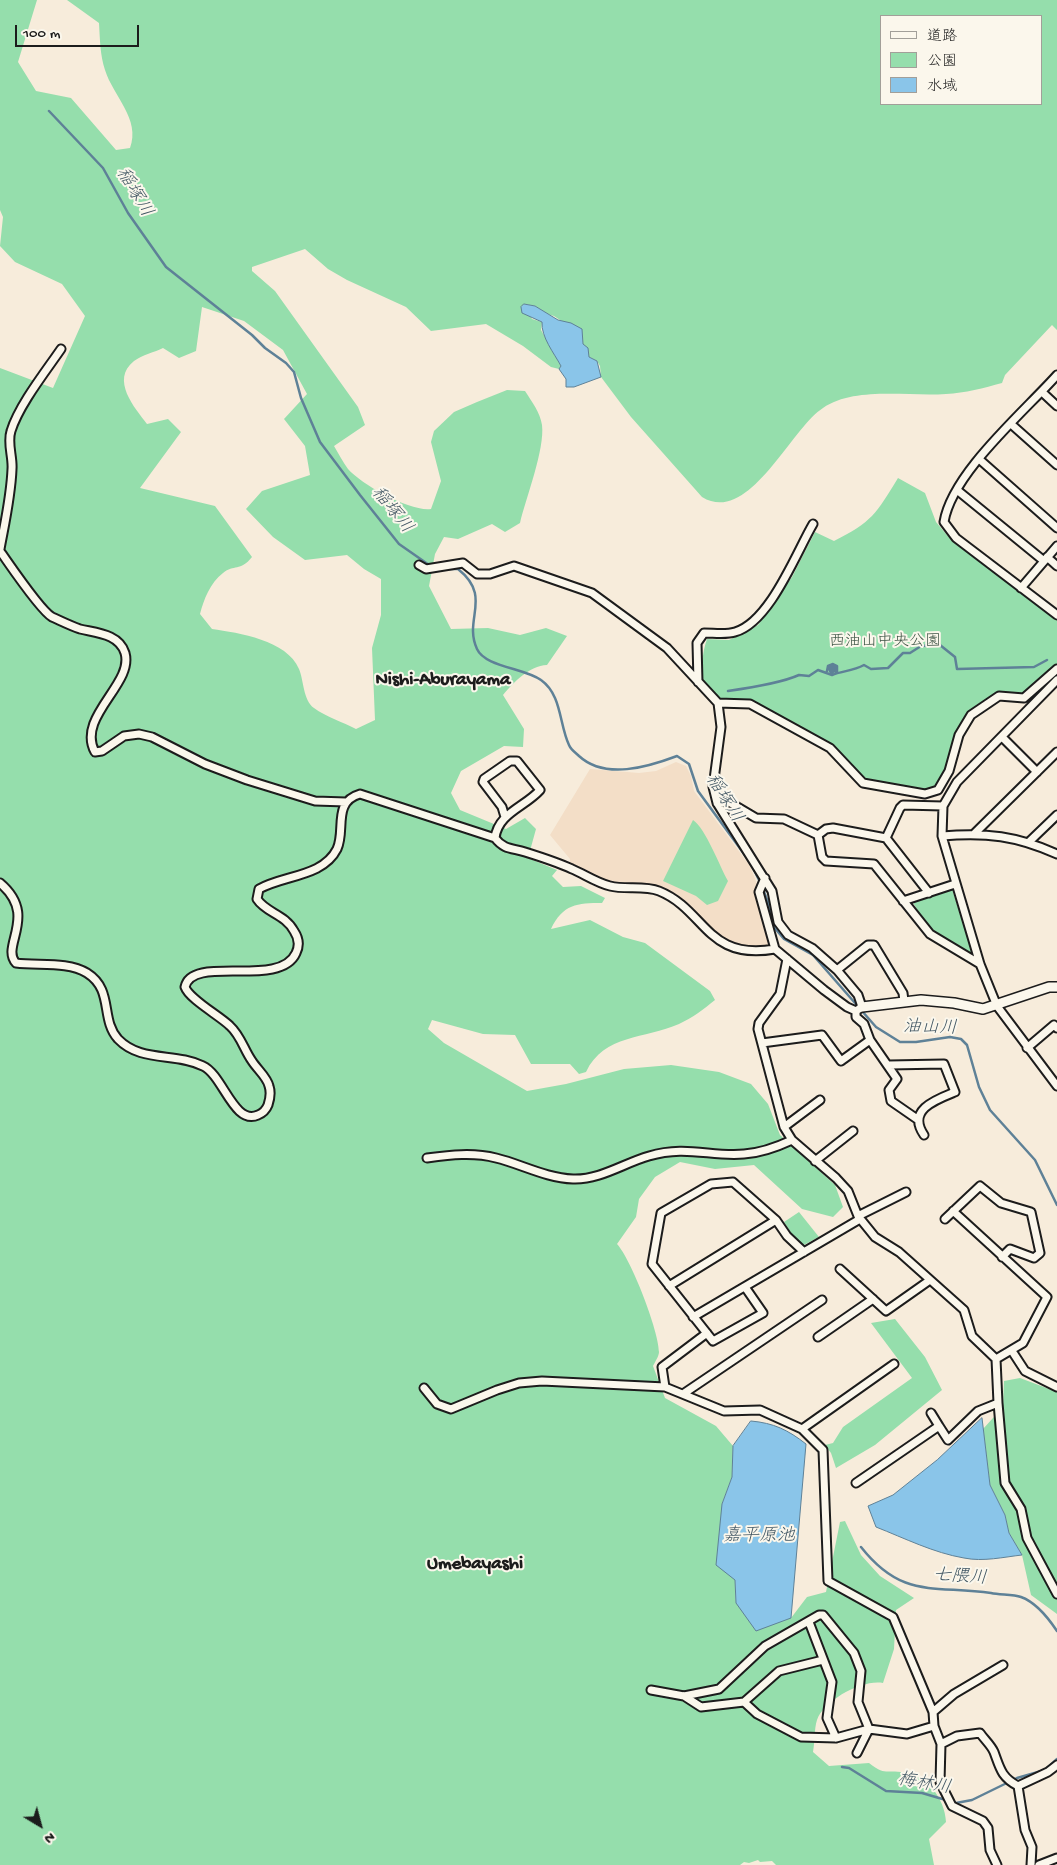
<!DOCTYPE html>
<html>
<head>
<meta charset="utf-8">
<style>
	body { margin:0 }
	#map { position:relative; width:1057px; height:1865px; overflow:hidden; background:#f7ecdb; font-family:"Gochi Hand","Klee One",sans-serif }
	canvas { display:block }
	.legend { position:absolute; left:880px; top:15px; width:162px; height:90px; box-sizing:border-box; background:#fbf7ec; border:1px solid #a29f99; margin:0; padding:6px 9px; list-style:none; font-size:15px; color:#1c1c1c }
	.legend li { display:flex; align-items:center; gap:10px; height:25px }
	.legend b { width:25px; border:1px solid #a29f99 }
	.north { position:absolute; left:15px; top:1800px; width:50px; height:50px; -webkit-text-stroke:4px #fbf7ec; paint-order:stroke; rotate:143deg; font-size:14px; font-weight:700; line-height:20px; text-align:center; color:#1c1c1c }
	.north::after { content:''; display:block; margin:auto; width:18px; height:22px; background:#1c1c1c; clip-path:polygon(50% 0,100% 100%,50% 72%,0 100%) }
	.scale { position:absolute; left:15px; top:25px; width:124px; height:22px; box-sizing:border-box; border:2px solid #1c1c1c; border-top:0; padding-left:6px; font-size:15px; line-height:18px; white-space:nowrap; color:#1c1c1c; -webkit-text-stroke:4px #fbf7ec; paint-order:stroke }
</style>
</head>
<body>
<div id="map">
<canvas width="1057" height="1865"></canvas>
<ul class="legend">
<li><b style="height:6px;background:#fbf7ec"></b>道路</li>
<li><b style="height:14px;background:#95deac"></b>公園</li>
<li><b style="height:14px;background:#8ac5e9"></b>水域</li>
</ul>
<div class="north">N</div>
<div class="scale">100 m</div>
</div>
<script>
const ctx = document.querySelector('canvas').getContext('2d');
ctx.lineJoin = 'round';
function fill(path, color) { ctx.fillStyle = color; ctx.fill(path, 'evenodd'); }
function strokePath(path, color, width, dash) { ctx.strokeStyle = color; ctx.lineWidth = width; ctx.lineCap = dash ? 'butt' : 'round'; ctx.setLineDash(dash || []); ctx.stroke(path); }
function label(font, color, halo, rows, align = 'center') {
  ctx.font = font + ' "Gochi Hand","Klee One",sans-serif'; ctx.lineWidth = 4; ctx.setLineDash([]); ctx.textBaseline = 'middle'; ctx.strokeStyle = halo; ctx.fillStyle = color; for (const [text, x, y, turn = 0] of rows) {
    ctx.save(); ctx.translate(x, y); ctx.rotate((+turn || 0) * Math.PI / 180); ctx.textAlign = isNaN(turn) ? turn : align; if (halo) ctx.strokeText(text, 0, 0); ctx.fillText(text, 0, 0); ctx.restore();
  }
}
const built = new Path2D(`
	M 676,762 L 686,766 L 691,776 L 694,791 L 750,866 L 757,884 L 755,892 L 769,943 L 766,948 L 760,949 L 726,942 L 712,933 L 679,898 L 658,887 L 618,885 L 570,865 L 570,859 L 550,835 L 590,769 L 639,773 L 656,771 Z`);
const green = new Path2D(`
	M 0,0 L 37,0 L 18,62 L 36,91 L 71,98 L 116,150 L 130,148 C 141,119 113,96 105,70 C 100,55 100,39 99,23 L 67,0 L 1057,0 L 1057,330 L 1052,325 L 1005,375 L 1002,383 C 984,388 965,393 946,394 C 909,397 855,386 823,408 C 790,429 749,526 702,497 L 631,417 L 601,377 L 600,366 L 597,361 L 589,357 L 583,344 L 581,334 L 554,316 L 547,314 L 535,306 L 524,304 L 532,319 L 542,322 L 541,330 L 561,366 L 559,369 L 551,367 L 523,346 L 486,324 L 431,331 L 406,307 L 347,280 L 328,269 L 305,249 L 252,267 L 252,271 L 275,291 L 358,407 L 365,425 L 334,446 C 338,453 343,462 348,469 C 362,485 411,512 431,509 L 441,481 L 431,442 L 434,431 L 454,412 L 477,402 L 507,390 L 525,391 C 532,402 540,412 542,425 C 545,449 526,498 520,523 L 505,532 L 492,524 L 458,539 L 444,537 L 435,554 L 429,586 L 451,629 L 488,628 L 520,635 L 546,628 L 567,636 L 547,665 C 529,666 514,682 503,695 L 524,729 L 523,747 L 504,746 L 461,771 L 451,793 L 460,810 L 506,829 L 525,818 L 536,829 L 528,858 L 557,870 L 552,876 L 563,887 L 581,886 L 605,898 L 602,903 C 577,903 563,904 551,929 L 590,920 L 623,937 L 645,943 L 710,991 L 715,1000 C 704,1009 692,1018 679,1024 C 645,1039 604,1034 586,1072 L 579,1074 L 570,1064 L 531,1064 L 515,1035 L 483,1034 L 432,1020 L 428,1029 L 444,1043 L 527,1091 L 566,1084 L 624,1069 L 671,1065 L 719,1072 L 751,1084 L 768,1104 L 780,1135 L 835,1185 L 843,1207 L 833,1217 L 802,1209 L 754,1165 L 715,1169 L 680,1162 L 655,1177 L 639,1199 L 636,1217 L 617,1244 C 631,1259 659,1331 659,1352 C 659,1356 655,1362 653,1366 L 665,1398 L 716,1426 L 733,1446 L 732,1477 L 722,1504 L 735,1580 L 736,1603 L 791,1618 L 807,1597 L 826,1592 L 840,1522 L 845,1521 L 861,1555 L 880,1576 L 914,1598 L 896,1610 L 894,1649 L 883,1683 C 863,1679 824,1700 817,1720 C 814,1729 815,1742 813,1752 L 829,1766 L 869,1763 C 885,1775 883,1770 901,1772 C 926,1774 945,1798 946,1822 L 929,1839 L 934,1865 L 776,1865 L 772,1861 L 760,1862 L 758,1860 L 749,1863 L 744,1862 L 740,1865 L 0,1865 L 0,368 L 53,388 L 85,316 L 62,284 L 15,262 L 0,246 L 3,217 L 0,210 ZM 881,16 L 1041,16 L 1041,104 L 881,104 ZM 202,307 L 244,321 L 283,350 L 307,394 L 284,419 L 305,446 L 310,475 L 262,491 L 246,509 L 273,537 L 305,560 L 347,555 L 364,569 L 381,579 L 381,615 L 372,648 L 375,720 L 356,729 C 343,722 326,717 314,708 C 303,700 304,681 299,669 C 287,640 239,633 212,629 L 200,614 C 204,599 210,583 223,573 C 234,564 240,572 252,557 L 215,506 L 140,488 L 181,432 L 168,419 L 147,424 C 135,408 110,380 134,361 C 142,355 155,352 163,348 L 179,358 L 196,351 Z
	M 898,478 L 925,493 L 936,522 L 952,541 L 1057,620 L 1057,669 L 1024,698 L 999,696 L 971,715 L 959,735 L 949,771 L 938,790 L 925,794 L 863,783 L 830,748 L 750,705 L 718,703 C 714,699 707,693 705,687 C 700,672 702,653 707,639 L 729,640 L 758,625 L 792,577 L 815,532 L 834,541 C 872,522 876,514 898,478 Z
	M 693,820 C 706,829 719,865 728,881 L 718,901 L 707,905 L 696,896 L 663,881 Z
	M 952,889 L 972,951 L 970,953 L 930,931 L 912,901 Z
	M 799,1212 L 819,1237 L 800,1247 L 784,1222 Z
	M 895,1319 L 925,1357 L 942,1390 L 875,1445 L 836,1468 L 831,1453 L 825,1445 L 833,1443 L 843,1427 L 912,1378 L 871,1323 Z
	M 1020,1378 L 1057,1392 L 1057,1614 L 1031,1595 L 1022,1555 L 1009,1533 L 1005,1515 L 990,1485 L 983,1429 L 1003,1407 L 1004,1381 Z`);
const water = new Path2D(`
	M 524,304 L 535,306 L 558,320 L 571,323 L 582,329 L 583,344 L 588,348 L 589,357 L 597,361 L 601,377 L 574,387 L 566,387 L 566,379 L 559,369 L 561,366 C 554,353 541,337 542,322 L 522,313 L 521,307 Z
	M 982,1418 L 990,1485 L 1005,1515 L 1009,1533 L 1022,1555 C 1004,1557 983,1562 964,1558 C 934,1553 904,1538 876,1527 L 868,1506 L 893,1495 L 937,1460 Z
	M 751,1421 C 774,1423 788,1430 806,1444 L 791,1618 L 756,1631 L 736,1603 L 735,1580 L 716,1565 L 722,1504 L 732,1477 L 733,1446 Z`);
const stream = new Path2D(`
	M 49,111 L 103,168 L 128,213 L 166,267 L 252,335 L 265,348 L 286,363 L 294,372 L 301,398 L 320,442 L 360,495 L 399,544 L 432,567
	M 445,569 L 458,569 C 493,597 463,619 477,649 C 485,667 525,668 541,680 C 562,695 559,724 569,745 C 571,750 576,753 579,756 C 605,780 648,767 677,756 L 689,764 L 698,791 L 750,862 L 761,884
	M 832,670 L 833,668 L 834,671 L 830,671 L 831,667 L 835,668 L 835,671 L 831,673 L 829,668 L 832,665 L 835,666 L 837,670 L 836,672
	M 827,671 L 828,666 L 833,664 L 837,666 L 837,672
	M 728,691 C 749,688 781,683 799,675 L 809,676 L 818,670 L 832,675 C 842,671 853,671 864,665 L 871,669 L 888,668 L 903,653 L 910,653 L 921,646 L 940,645 L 955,657 L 957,669 L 1034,667 L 1047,660
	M 763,889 L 769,905 L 773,926 L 784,939 L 813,955 L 876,1027 L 900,1042 L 916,1042 L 950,1037 L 961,1039 L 967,1045 L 979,1087 L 990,1110 L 1035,1160 L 1057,1205
	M 861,1547 C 902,1599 933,1585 991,1593 C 1000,1595 1013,1594 1021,1597 C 1035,1602 1049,1619 1057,1631
	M 842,1767 L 849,1768 L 886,1791 L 922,1793 L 956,1803 L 972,1800 L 1017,1778 L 1045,1770 L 1057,1759`);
const minor = new Path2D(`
	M 1057,375 C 1024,412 952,473 944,522 L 956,538 L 1057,615
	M 1042,392 L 1057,406
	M 1011,424 L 1057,465
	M 979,459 L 1057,528
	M 957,490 L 1044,561
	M 0,549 C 5,522 11,496 12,469 C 13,457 7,443 11,431 C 19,405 46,371 61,349
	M 0,551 C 10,565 40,610 52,617 C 61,621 71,626 80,629 C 97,633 119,634 125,653 C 134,684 76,717 95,752 L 102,751 L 124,736 L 139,734 L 152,737 L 205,764 L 247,780 L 315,801 L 346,802
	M 1047,557 L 1057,566
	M 419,565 L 426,569 L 463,563 L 477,574 L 490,574 L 514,566 L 592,593 L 667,648 L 718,703 L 721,727 L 713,787 L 717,803 L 772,891 L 778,922 L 788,935 L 812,948 L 837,970 L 858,995 L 862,1007 L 856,1011
	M 1021,588 L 1057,546
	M 1057,680 L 957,782 L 943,806 L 942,836 L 980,964 L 997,1006 L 1057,1086
	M 698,682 L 697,643 L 704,633 C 714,633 726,635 735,632 C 770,622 796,553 813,524
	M 718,703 L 750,704 L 830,748 L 863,783 L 925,794 L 938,790 L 949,771 L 959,735 L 971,715 L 999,696 L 1024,698 L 1057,669
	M 1002,737 L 1037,772
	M 717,803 L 729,802 L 756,818 L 784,819 L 818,835 L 822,857 L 826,861 L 874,864 L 930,934 L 980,964
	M 505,817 L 502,807 L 483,782 L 484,779 L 510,761 L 517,761 L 540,790 C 525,807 498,813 495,838 C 504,850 513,848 525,852 C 541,857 557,862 572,869 C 584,874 597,883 610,886 C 625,890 644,885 659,891 C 706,910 706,961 775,949
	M 975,833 L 1057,752
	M 818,835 L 826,829 L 833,828 L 886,838 L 929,893
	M 942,836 C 986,832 1017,836 1057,854
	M 886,838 L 900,808 L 903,805 L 943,806
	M 1030,841 L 1057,815
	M 765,878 L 759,892 L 775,949 L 824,990 L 847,1007 L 856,1011
	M 0,883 C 39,916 0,946 16,963 C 38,966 68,961 87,973 C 114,990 100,1019 118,1039 C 141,1063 175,1052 203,1066 C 223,1075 234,1126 258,1115 C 263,1113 266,1110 268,1105 C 270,1099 271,1092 269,1086 C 267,1077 257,1069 252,1061 C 244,1050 241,1036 230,1026 C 220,1016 189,999 185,987 C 192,954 280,989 296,953 C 300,945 298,937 294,931 C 285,914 266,913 257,899 L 259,889 C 283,875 323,877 337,849 C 346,830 332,802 360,794 L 495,838
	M 903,901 L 955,884
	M 787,959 L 780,994 L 759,1023 L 758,1029 L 784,1127 L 792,1140 L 836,1178 L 848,1191 L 858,1216 L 875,1237 L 899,1252 L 964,1310 L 972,1336 L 996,1359 L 1023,1343 L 1047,1297 L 953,1211
	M 837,970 L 868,945 L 874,945 L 903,993 L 904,1001
	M 856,1011 L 856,1017 L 864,1024 L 870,1040 L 897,1079 L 889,1090 L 891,1101 L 917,1119
	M 762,1043 L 822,1035 L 841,1061 L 870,1040
	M 1027,1048 L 1054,1025 L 1057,1028
	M 889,1065 L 944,1064 L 955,1092 C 935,1100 907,1110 924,1135
	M 784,1127 L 820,1100
	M 427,1158 C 450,1155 473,1152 496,1158 C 521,1164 546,1178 573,1179 C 600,1180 624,1163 649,1156 C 686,1145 711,1157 744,1154 C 761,1153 777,1147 792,1140
	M 815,1161 L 853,1131
	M 858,1216 L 906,1192
	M 945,1219 L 980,1186 L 1001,1203 L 1031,1212 L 1040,1253 L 1034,1258 L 1010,1249 L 1002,1257
	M 840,1269 L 886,1311 L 930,1280
	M 669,1286 L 776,1220
	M 745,1287 L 763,1313 L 713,1341 L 652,1264 L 661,1213 L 711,1184 L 733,1182 L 776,1220 L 787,1236 L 804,1252
	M 693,1317 L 860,1219
	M 707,1333 L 662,1367 L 665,1387 L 724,1411 L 760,1410 L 802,1429 L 823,1450 L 828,1581 L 893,1617 L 933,1712 L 934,1726 L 941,1744 L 940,1782 L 952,1806 L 983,1821 L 988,1828 L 990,1850 L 997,1865
	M 818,1337 L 873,1299
	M 1012,1351 L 1025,1371 L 1057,1387
	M 424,1388 L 437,1404 L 451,1409 L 497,1390 L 519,1383 L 542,1381 L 665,1387
	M 683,1394 L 822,1300
	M 998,1403 L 1005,1483 L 1021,1509 L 1027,1538 L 1057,1594
	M 931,1413 L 939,1426
	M 802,1429 L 894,1364
	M 856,1483 L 939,1426 L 948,1440 L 978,1411 L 998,1403 L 996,1359
	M 809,1622 L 832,1682 L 827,1718 L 836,1738
	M 651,1690 L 684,1696 L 719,1689 L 765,1646 L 819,1615 L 823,1615 L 854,1653 L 861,1671 L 858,1702 L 869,1729 L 907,1734 L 934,1726
	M 684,1696 L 701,1707 L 744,1702 L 757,1714 L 801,1737 L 836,1738 L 869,1729 L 857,1753
	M 744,1702 L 779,1671 L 823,1660
	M 933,1712 L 954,1694 L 1003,1665
	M 941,1744 L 957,1736 L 980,1733 C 984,1739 991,1745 994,1752 C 1000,1768 1001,1777 1018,1786
	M 1031,1865 L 1032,1847 L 1025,1830 L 1018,1786 L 1048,1772 L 1057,1765
	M 1039,1865 L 1057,1858`);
const tertiary = new Path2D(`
	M 862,1007 L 921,1000 L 954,1003 L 983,1009 L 1049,987 L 1057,987`);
const parkNames = [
	["西油山中央公園",885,643]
];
const waterNames = [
	["稲塚川",133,193,59],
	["稲塚川",391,511,51],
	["稲塚川",723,799,58],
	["油山川",930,1029,2],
	["嘉平原池",759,1537],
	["七隈川",960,1578,4],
	["梅林川",924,1785,10]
];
const quarterNames = [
	["Nishi-Aburayama",443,681],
	["Umebayashi",475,1565]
];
fill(built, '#f3dec7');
fill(green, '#95deac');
fill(water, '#8ac5e9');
strokePath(water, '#5e8197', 1);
strokePath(stream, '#5e8197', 2.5);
strokePath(minor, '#1c1c1c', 11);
strokePath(tertiary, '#1c1c1c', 12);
strokePath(minor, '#fbf7ec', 7);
strokePath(tertiary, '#fbf7ec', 9);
label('16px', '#405647', '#fbf7ec', parkNames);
label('italic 18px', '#425764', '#fbf7ec', waterNames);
label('bold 19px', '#1c1c1c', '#fbf7ec', quarterNames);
</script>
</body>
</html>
